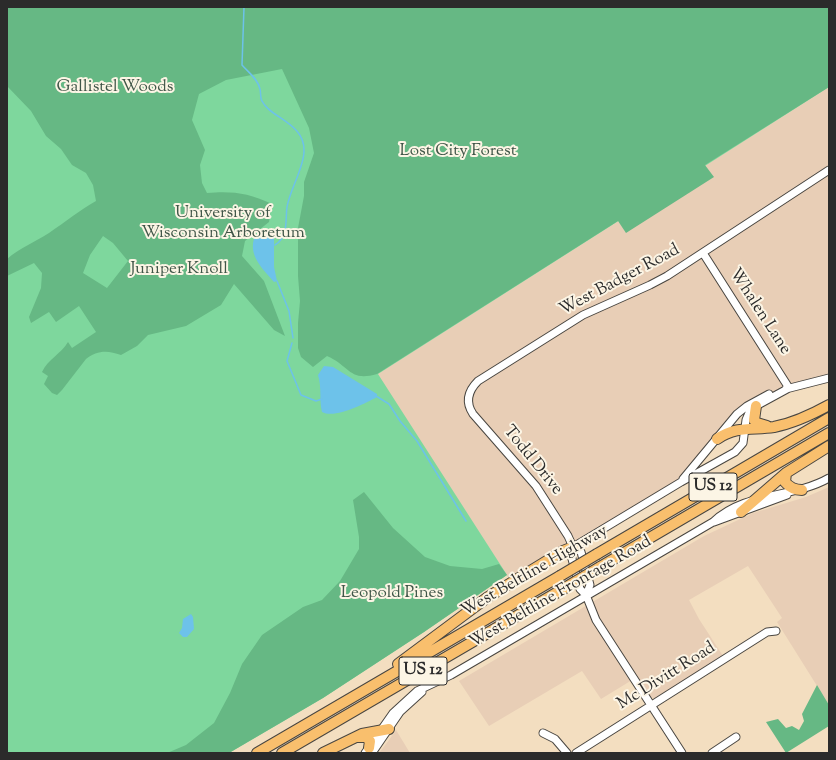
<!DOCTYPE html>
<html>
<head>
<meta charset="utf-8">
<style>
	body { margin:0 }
	#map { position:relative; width:836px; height:760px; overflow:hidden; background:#f3dec0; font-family:"Sorts Mill Goudy",serif }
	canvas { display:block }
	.frame { position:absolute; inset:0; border:8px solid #2b2b2b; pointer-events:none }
</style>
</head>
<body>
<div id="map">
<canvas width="836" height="760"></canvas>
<div class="frame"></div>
</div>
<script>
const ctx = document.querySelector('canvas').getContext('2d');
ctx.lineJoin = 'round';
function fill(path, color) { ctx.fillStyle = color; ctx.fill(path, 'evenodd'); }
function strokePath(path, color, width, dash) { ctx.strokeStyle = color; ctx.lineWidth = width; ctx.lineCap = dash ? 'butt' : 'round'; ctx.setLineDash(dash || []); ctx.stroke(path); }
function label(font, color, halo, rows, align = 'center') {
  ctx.font = font + ' "Sorts Mill Goudy",serif'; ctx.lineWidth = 4; ctx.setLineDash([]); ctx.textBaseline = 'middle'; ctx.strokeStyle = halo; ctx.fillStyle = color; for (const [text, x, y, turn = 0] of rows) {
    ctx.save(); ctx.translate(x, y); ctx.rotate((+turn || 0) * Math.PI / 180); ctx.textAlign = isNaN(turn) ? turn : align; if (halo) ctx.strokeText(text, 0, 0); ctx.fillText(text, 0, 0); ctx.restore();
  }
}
const built = new Path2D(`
	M 829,87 L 829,378 L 771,393 L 747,406 L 681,482 L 511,582 L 377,374 L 618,221 L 626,232 L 713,177 L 705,165 Z
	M 829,487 L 829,705 L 777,622 L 782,618 L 748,566 L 689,600 L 699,619 L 723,656 L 657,698 L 652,698 L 649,696 L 637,677 L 601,699 L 582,671 L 489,726 L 459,681 L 704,536 L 753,513 L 806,497 Z
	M 396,730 L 410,753 L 379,753 L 389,740 Z`);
const green = new Path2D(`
	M 7,7 L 829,7 L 829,87 L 378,374 L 507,575 L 424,632 L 323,698 L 229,753 L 7,753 Z`);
const forest = new Path2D(`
	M 7,7 L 829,7 L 829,87 L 705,165 L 714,177 L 626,233 L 618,221 L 377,374 C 349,382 350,366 327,356 L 313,367 L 301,357 L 298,348 L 298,323 L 300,301 L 298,276 L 298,228 L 304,196 L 304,182 L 314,153 L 309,128 L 282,69 L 226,80 L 199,94 L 192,120 L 205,150 L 200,165 L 202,183 L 207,193 C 233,191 248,193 272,204 L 269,222 L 245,241 L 242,256 L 264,281 L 285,336 L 274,330 L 234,284 L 221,305 L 186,326 L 148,335 L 137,346 L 121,355 C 108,350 97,350 86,359 L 62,390 L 57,395 L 52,393 L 44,384 L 48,376 L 42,372 C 48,359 61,354 68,342 L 72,348 L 96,332 L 79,306 L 56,322 L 49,312 L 31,323 L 29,317 L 41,288 L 42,273 L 34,263 L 7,276 L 7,259 C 20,248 35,242 49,233 C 65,222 80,210 96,201 L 93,185 L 86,173 L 72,165 L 61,149 L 46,136 L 31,111 L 7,86 ZM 103,236 L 113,243 L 128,261 L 107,288 L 83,273 L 90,255 Z
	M 364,492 L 393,528 L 425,557 L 450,566 L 482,569 L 499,564 L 507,575 L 424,632 L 323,698 L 229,753 L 167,753 L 186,745 L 214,723 L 230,693 L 242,664 L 262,635 L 303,607 L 322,600 L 340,581 L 359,549 L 359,537 L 353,500 Z
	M 817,685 L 829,705 L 829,726 L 786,753 L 766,722 L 778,719 L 786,728 L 792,726 L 799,730 L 804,721 L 802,714 Z`);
const water = new Path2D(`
	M 267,229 L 274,232 L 274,267 L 277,281 L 274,282 C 263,269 247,255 255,236 Z
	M 324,366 L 333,367 L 377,394 L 377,397 C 364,404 335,419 322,412 C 319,400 322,388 318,375 Z
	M 191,614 L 193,617 L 194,629 L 187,637 L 183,637 L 179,633 L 182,628 L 183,619 Z`);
const stream = new Path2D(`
	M 244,7 L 242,65 C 248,72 258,79 260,89 C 261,92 260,98 262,101 C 270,118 305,123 304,151 C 304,168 290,189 287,207 C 285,221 289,236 275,245
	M 277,281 L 289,311 L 293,338
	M 292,343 L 287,361 L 301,395 L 316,401 L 322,399
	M 376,396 L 389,404 L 400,421 L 417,441 L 466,521`);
const minor = new Path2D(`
	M 703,253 L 789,388
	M 786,389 L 829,378
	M 683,479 L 737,414 L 747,406 L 769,394
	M 714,522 L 787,495
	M 573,547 L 681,482 L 735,452 L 743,443 L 746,420 L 749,413 L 756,406 L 789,388
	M 573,547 L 581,552 L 590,585 L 586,595
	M 543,733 L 555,739 L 567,753
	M 365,753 L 393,713 L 417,691 L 451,675 L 713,522 C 746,491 792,499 829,478
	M 372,753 L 400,712 L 422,692
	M 576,753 L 767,632 L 776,631
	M 682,753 L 596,620 L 586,595 L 580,589 L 571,555 L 573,547 L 568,536 L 536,486 L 473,414 C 465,402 468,391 478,381 L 583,315 L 650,285 L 667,276 L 829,170
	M 712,753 L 736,737`);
const highway = new Path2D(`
	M 756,406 L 754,420 L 757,423 L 767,426
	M 717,439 C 736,426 752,430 774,427 C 794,423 811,415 829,405
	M 786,473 L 785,482 C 790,488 795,490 802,490
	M 741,512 L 786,473 L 829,446
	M 597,554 L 829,418
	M 600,567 L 829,433
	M 398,664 L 488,597 L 563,551 L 573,547
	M 356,737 L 366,737 L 370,741 L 369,748
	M 257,753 L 560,576
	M 282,753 L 563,589
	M 323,753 L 362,734 L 389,729`);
const highwayBridge = new Path2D(`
	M 560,576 L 597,554
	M 563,589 L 600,567`);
const shields = [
	[713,487,48],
	[423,671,48]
];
const shieldNames = [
	["US 12",713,487],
	["US 12",423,671]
];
const parkNames = [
	["Gallistel Woods",115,88],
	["Lost City Forest",458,152],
	["University of",223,214],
	["Wisconsin Arboretum",223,234],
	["Juniper Knoll",179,270],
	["Leopold Pines",392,594]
];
const streetNames = [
	["West Badger Road",620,281,-28],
	["Whalen Lane",759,312,57],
	["Todd Drive",532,461,51],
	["West Beltline Highway",535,572,-30],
	["West Beltline Frontage Road",561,593,-30],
	["Mc Divitt Road",667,677,-32]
];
fill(built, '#e8ceb6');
fill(green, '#7ed79d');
fill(forest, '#66b884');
fill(water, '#6dc2ea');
strokePath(stream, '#6dc2ea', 1.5);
strokePath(minor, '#494641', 9);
strokePath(highway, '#494641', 12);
strokePath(minor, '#fff', 7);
strokePath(highway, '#f9bf6d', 10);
strokePath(highwayBridge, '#494641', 12, []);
strokePath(highwayBridge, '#f9bf6d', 10);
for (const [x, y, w] of shields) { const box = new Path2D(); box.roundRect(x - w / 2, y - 14, w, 28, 3); ctx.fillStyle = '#fcf5e5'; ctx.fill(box); strokePath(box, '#2b2b2b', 1); }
label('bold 16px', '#2b2b2b', null, shieldNames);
label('17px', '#405648', '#fcf5e5', parkNames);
label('17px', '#2b2b2b', '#fcf5e5', streetNames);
</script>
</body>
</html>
